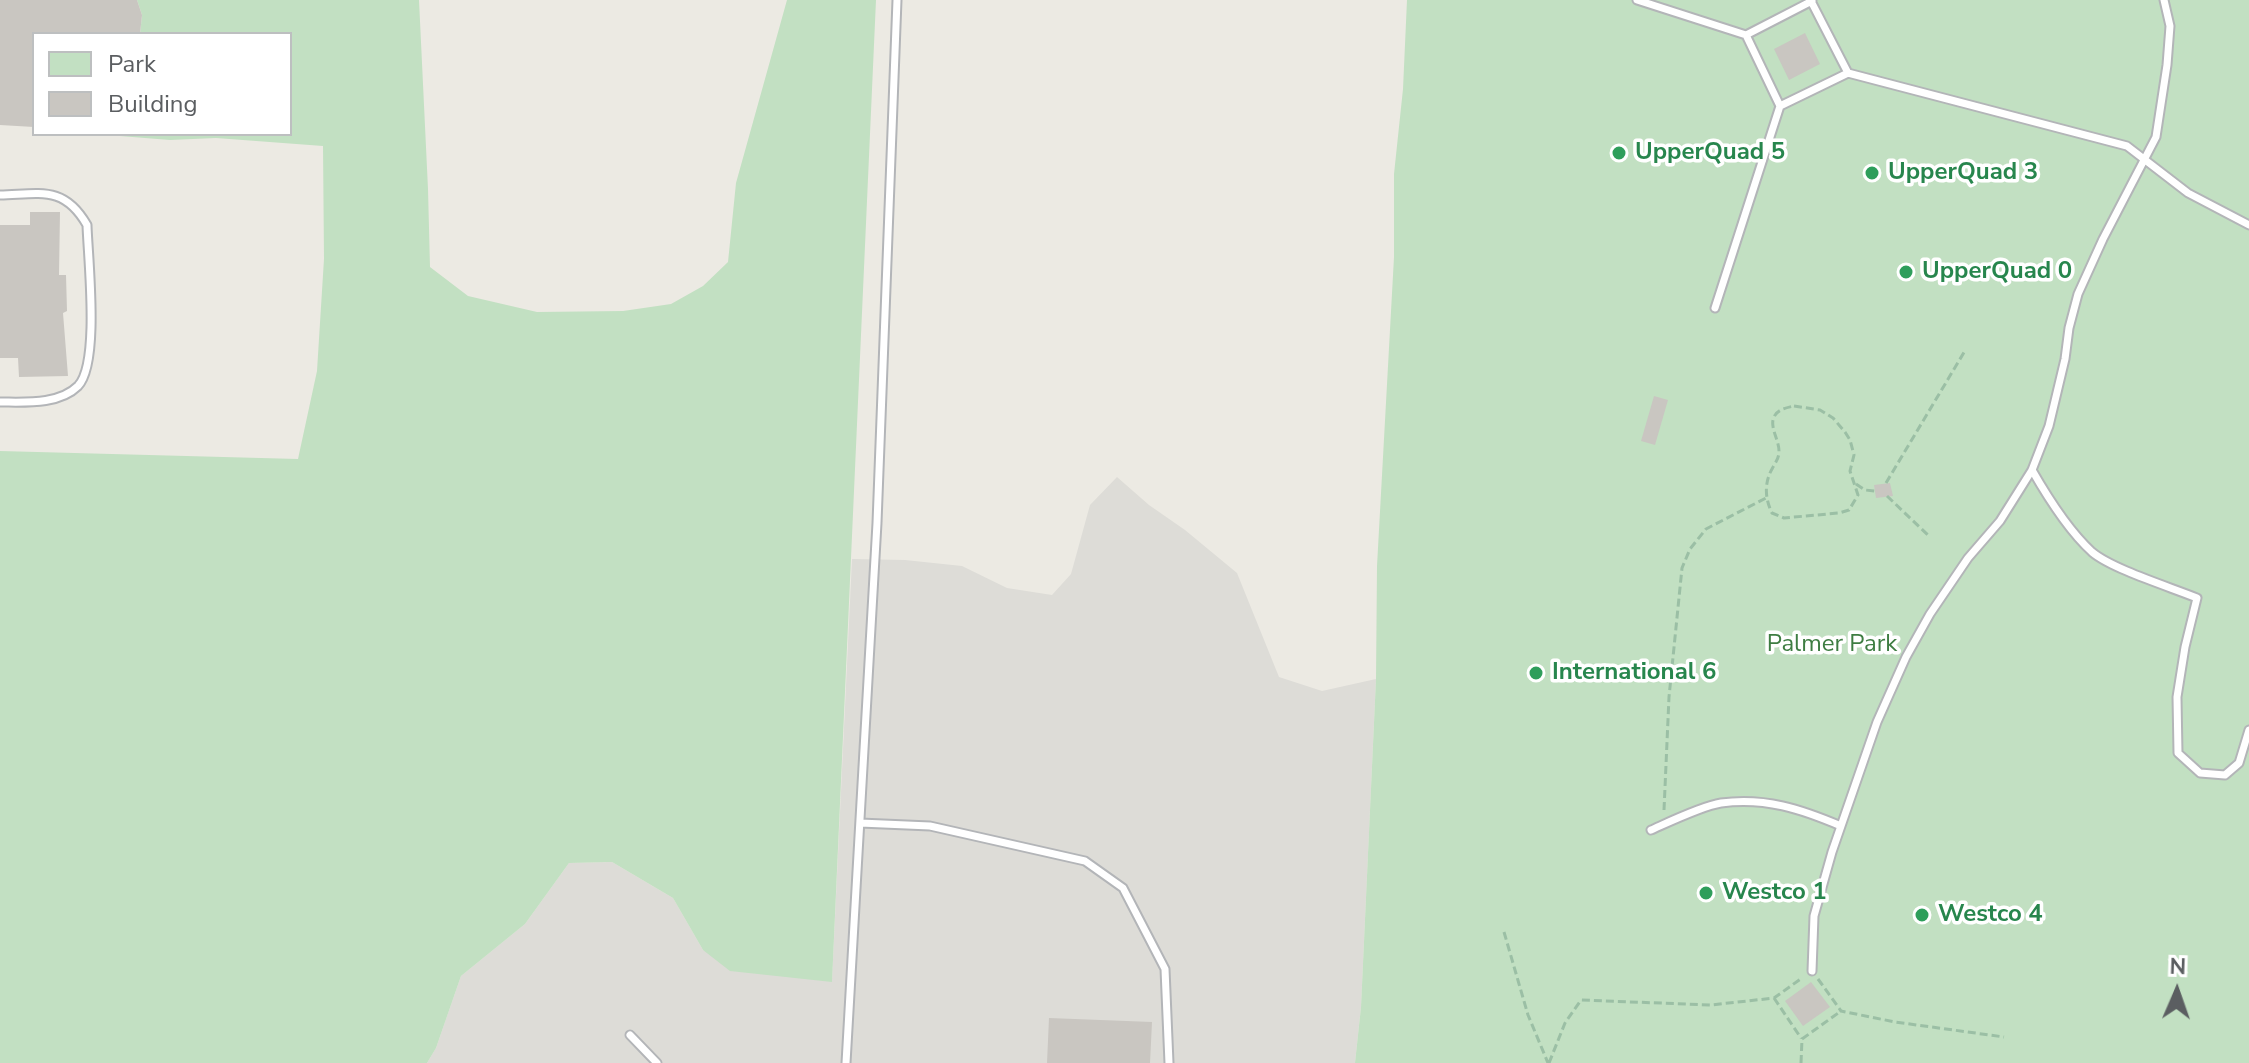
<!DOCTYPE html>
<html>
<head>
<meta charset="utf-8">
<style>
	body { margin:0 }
	#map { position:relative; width:2249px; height:1063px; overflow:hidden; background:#eceae3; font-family:"Nunito Sans",sans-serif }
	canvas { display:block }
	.legend { position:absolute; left:32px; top:32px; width:260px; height:104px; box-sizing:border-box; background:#fff; border:2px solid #bdbfc0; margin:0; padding:10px 14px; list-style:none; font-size:24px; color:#5b5e61 }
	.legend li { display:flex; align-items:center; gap:16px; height:40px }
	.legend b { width:40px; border:2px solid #bdbfc0 }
	.north { position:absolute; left:2137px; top:951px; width:80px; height:80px; -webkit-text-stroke:6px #fff; paint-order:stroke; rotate:2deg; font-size:22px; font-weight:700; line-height:32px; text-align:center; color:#5b5e61 }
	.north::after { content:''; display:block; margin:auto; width:28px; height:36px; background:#5b5e61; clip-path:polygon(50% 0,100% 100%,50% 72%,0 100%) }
</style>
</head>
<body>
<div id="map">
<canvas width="2249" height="1063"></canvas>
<ul class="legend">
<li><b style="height:22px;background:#c2e0c2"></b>Park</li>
<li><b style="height:22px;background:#c9c6c1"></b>Building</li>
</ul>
<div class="north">N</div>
</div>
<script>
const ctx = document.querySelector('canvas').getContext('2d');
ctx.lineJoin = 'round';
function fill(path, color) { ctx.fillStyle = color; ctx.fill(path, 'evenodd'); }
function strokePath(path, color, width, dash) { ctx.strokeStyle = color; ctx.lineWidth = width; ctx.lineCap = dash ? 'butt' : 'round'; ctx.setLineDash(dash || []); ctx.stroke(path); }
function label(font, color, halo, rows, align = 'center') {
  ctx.font = font + ' "Nunito Sans",sans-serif'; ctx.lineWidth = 7; ctx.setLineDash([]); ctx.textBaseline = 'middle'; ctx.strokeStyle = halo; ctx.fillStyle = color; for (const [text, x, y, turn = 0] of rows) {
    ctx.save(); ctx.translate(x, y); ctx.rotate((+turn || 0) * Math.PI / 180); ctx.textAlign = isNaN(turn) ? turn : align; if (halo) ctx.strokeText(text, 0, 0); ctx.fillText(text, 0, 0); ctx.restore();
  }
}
const industrial = new Path2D(`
	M 1117,477 L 1149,505 L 1185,530 L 1237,573 L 1279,677 L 1322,691 L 1376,679 L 1361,1007 L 1355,1063 L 427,1063 L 436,1048 L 461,976 L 525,924 L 569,863 L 612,862 L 673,898 L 703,950 L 832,981 L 852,559 L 905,560 L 962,566 L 1007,588 L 1052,595 L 1071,574 L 1090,505 Z`);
const green = new Path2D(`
	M 137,0 L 419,0 L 428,189 L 430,267 L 468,296 L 537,312 L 623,311 L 671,304 L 703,286 L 728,262 L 736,183 L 787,0 L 876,0 L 832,982 L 730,971 L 703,950 L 673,898 L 612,862 L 569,863 L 525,924 L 461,976 L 436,1048 L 427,1063 L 0,1063 L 0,451 L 298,459 L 317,371 L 324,259 L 323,146 L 216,138 L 170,140 L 120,136 L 290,134 L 290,34 L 140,34 L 142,15 Z
	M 1407,0 L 2249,0 L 2249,1063 L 1355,1063 L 1361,1007 L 1376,679 L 1377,566 L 1394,257 L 1394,174 L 1403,89 Z`);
const building = new Path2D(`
	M 0,0 L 137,0 L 142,15 L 140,34 L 34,34 L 34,127 L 0,125 Z
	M 1805,33 L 1820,64 L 1789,80 L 1774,49 Z
	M 30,212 L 60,212 L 59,275 L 66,275 L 67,311 L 63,313 L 68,376 L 19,377 L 18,358 L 0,358 L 0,225 L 30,225 Z
	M 1654,396 L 1668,400 L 1655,445 L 1641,441 Z
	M 1890,483 L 1893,496 L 1876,498 L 1874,485 Z
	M 1811,982 L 1830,1007 L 1803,1026 L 1785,1001 Z
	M 1049,1018 L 1152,1022 L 1150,1063 L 1047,1063 Z`);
const path = new Path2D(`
	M 1794,406 L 1820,410 L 1833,418 L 1845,432 L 1850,440 L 1854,455 L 1850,471 L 1858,495 L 1849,510 L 1839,513 L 1784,518 L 1772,513 C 1765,499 1764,483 1772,469 C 1775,463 1779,459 1779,451 C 1779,441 1771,429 1773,420 C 1775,410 1785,408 1794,406 Z
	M 1886,483 L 1966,349
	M 1856,484 L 1865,490 L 1875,491
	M 1887,496 L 1929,536
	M 1664,810 L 1669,697 L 1682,568 L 1690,549 L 1706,529 L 1766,498
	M 1504,932 L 1528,1015 L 1548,1063
	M 1818,979 L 1841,1011 L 1895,1022 L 2004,1037
	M 1774,998 L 1801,1038
	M 1549,1063 L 1565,1023 L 1581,1000 L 1711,1005 L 1774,998 L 1802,978
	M 1801,1063 L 1802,1039 L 1841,1011`);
const service = new Path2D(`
	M 1637,0 L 1746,35 L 1812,1
	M 1812,3 L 1848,73 L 2127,146 L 2188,193 L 2249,225
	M 1746,35 L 1780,106
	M 0,195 C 40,194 64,185 87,225 C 88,259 100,363 78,386 C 59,405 24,402 0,402
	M 1715,308 L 1780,106 L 1848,73
	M 2032,470 C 2048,498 2069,531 2092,552 C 2112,569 2170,587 2197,598 L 2185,647 L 2177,697 L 2178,753 L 2200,773 L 2225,775 L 2239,763 L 2249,730
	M 860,823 L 930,826 L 1085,861 L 1123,888 L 1165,969 L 1169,1063
	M 1651,830 C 1669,822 1702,806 1721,803 C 1765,797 1801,809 1841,826
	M 1812,971 L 1814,916 L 1832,852 L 1877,722 L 1906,657 L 1930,614 L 1968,558 L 2000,521 L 2032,470 L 2049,426 L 2065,359 L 2069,328 L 2078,294 L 2103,239 L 2156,137 L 2167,65 L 2170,26 L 2164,0
	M 630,1035 L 657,1063
	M 846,1063 L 877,523 L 897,0`);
const markers = [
	[1619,153,8,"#2e9e5b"],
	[1872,173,8,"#2e9e5b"],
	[1906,272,8,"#2e9e5b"],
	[1536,673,8,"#2e9e5b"],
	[1706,893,8,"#2e9e5b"],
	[1922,915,8,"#2e9e5b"]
];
const leisureNames = [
	["UpperQuad 5",1635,153],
	["UpperQuad 3",1888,173],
	["UpperQuad 0",1922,272],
	["International 6",1552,673],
	["Westco 1",1722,893],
	["Westco 4",1938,915]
];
const parkNames = [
	["Palmer Park",1832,645]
];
fill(industrial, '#dddcd7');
fill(green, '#c2e0c2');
fill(building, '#c9c6c1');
strokePath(service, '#b3b5b8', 11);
strokePath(path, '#9bbfa5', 3, [8, 4]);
strokePath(service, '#fff', 7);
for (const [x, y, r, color] of markers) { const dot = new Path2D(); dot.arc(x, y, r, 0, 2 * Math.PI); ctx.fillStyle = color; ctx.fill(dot); strokePath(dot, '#fff', 3); }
label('bold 24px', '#27864d', '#fff', leisureNames, 'left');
label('24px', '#3e7d42', '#fff', parkNames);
</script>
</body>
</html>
